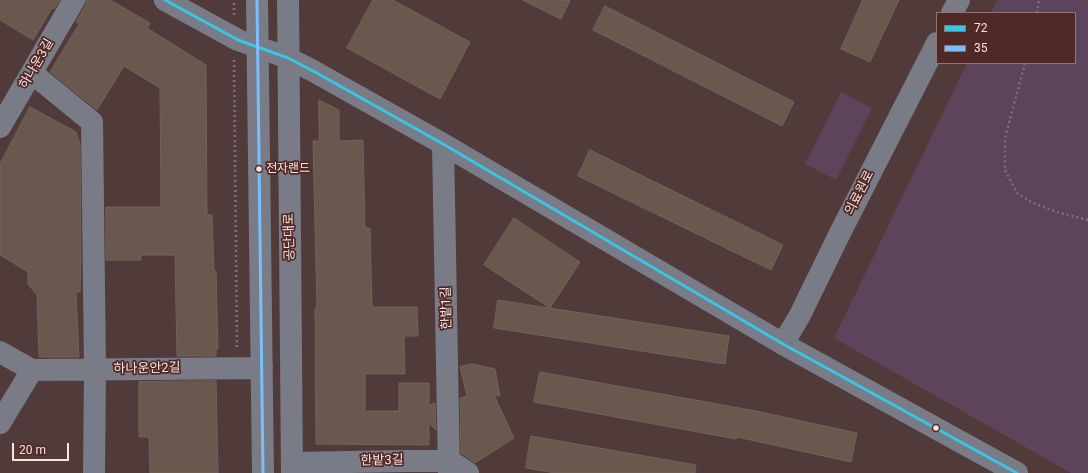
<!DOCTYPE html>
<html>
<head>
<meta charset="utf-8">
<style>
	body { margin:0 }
	#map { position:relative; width:1088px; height:473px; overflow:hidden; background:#503b3a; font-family:Roboto,sans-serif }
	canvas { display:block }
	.legend { position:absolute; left:936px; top:12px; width:140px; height:52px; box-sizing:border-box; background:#4f2926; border:1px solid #947370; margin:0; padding:5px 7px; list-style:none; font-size:12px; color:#fbe2df }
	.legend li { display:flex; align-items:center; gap:8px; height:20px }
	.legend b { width:20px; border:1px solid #947370 }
	.scale { position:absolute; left:12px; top:443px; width:57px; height:18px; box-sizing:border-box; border:2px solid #fbe2df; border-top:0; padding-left:5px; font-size:12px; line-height:14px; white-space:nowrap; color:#fbe2df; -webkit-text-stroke:3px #4f2926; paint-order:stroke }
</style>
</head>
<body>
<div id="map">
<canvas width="1088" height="473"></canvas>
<ul class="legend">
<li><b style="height:5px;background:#3ac5e4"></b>72</li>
<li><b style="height:5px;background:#7abffc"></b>35</li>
</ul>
<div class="scale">20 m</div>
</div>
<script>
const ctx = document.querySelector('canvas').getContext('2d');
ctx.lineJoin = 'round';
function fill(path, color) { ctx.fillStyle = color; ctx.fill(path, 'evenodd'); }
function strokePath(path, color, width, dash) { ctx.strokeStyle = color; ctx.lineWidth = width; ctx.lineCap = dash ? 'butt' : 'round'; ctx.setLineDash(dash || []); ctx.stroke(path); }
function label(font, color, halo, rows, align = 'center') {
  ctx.font = font + ' Roboto,"Noto Sans KR",sans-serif'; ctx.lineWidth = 3.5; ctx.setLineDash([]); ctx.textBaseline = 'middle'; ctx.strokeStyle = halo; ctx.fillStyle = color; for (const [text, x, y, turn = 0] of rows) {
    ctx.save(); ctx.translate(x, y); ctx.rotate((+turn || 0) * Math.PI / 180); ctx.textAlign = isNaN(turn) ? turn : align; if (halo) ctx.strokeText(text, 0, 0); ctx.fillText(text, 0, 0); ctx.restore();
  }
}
const green = new Path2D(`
	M 997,0 L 1088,0 L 1088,473 L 1071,473 L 834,338 L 967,63 L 1075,63 L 1075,13 L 991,13 Z
	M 841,92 L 872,108 L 836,180 L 805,164 Z`);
const building = new Path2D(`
	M 0,0 L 60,0 L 54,9 L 52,8 L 33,40 L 0,20 Z
	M 86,0 L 110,0 L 150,23 L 147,28 L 206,65 L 207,215 L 212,215 L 214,272 L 216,271 L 218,349 L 216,349 L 216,356 L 177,356 L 175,255 L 141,255 L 141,260 L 106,260 L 106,207 L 161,207 L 160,88 L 124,66 L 97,110 L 50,72 L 79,24 L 76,22 L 85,6 Z
	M 373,0 L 393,0 L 470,42 L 440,99 L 347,48 Z
	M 523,0 L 570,0 L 561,19 Z
	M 863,0 L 899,0 L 870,62 L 841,49 Z
	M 605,6 L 794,102 L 782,126 L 593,30 Z
	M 319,100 L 339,110 L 339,141 L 363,140 L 365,228 L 370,228 L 372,307 L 417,307 L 418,336 L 404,336 L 405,374 L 365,374 L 365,411 L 399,411 L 399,383 L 429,383 L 429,405 L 435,403 L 436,430 L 429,423 L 429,445 L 316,444 L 315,308 L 317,308 L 313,141 L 319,141 Z
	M 30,107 L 76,132 L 80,144 L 81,261 L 80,292 L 76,292 L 79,357 L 39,357 L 37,295 L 28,284 L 28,272 L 0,255 L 0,164 Z
	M 590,150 L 783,245 L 771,270 L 578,176 Z
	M 514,218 L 580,262 L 550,308 L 484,265 Z
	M 498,300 L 729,336 L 725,364 L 494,328 Z
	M 472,364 L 495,369 L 500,396 L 494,395 L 514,438 L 475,463 L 461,453 L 460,398 L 467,396 L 460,367 Z
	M 540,372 L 756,411 L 857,433 L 851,462 L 737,437 L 736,439 L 534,402 Z
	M 216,381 L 218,473 L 150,473 L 149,437 L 139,437 L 139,382 Z
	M 531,436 L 696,465 L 695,473 L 555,473 L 526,468 Z`);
const path = new Path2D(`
	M 1037,13 L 1039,0
	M 234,15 L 234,0
	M 234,60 L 237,347
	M 1025,63 L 1005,138 L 1005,170 L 1017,193 L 1033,203 L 1060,213 L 1088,220`);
const minor = new Path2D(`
	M 165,0 L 238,40 L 288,58 L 315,72 L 443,144 L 783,344 L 1017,473
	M 257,0 L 263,473
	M 288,0 L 292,473
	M 952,13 L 959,0
	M 32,73 L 92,122 L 95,369 L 94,473
	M 0,127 L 74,0
	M 443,144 L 449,473
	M 783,344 L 800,315 L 840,233 L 937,43
	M 0,352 L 32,370
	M 0,423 L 32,370 L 262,368
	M 292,463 L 407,461 L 450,461 L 468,473`);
const bus1 = new Path2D(`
	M 165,0 L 238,40 L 288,58 L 315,72 L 443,144 L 783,344 L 1017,473`);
const bus2 = new Path2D(`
	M 257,0 L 263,473`);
const markers = [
	[259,169,3.5,"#fbe2df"],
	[936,428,3.5,"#fbe2df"]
];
const busNames = [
	["전자랜드",266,169]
];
const streetNames = [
	["하나운3길",37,64,-60],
	["의료원로",860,193,-63],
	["공단대로",290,237,-91],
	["한밭1길",447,308,-91],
	["하나운안2길",147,369,-1],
	["한밭3길",382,461,-1]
];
fill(green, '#5c455a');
fill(building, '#69584e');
strokePath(building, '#70625c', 1);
strokePath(path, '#78737b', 2.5, [2, 3]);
strokePath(minor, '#797b86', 22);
strokePath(bus1, '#3ac5e4', 3);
strokePath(bus2, '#7abffc', 3);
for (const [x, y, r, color] of markers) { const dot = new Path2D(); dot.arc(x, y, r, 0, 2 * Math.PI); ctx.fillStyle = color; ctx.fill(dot); strokePath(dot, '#4f2926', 1.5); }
label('12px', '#fbe2df', '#4f2926', busNames, 'left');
label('13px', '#fbe2df', '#4f2926', streetNames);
</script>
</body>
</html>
